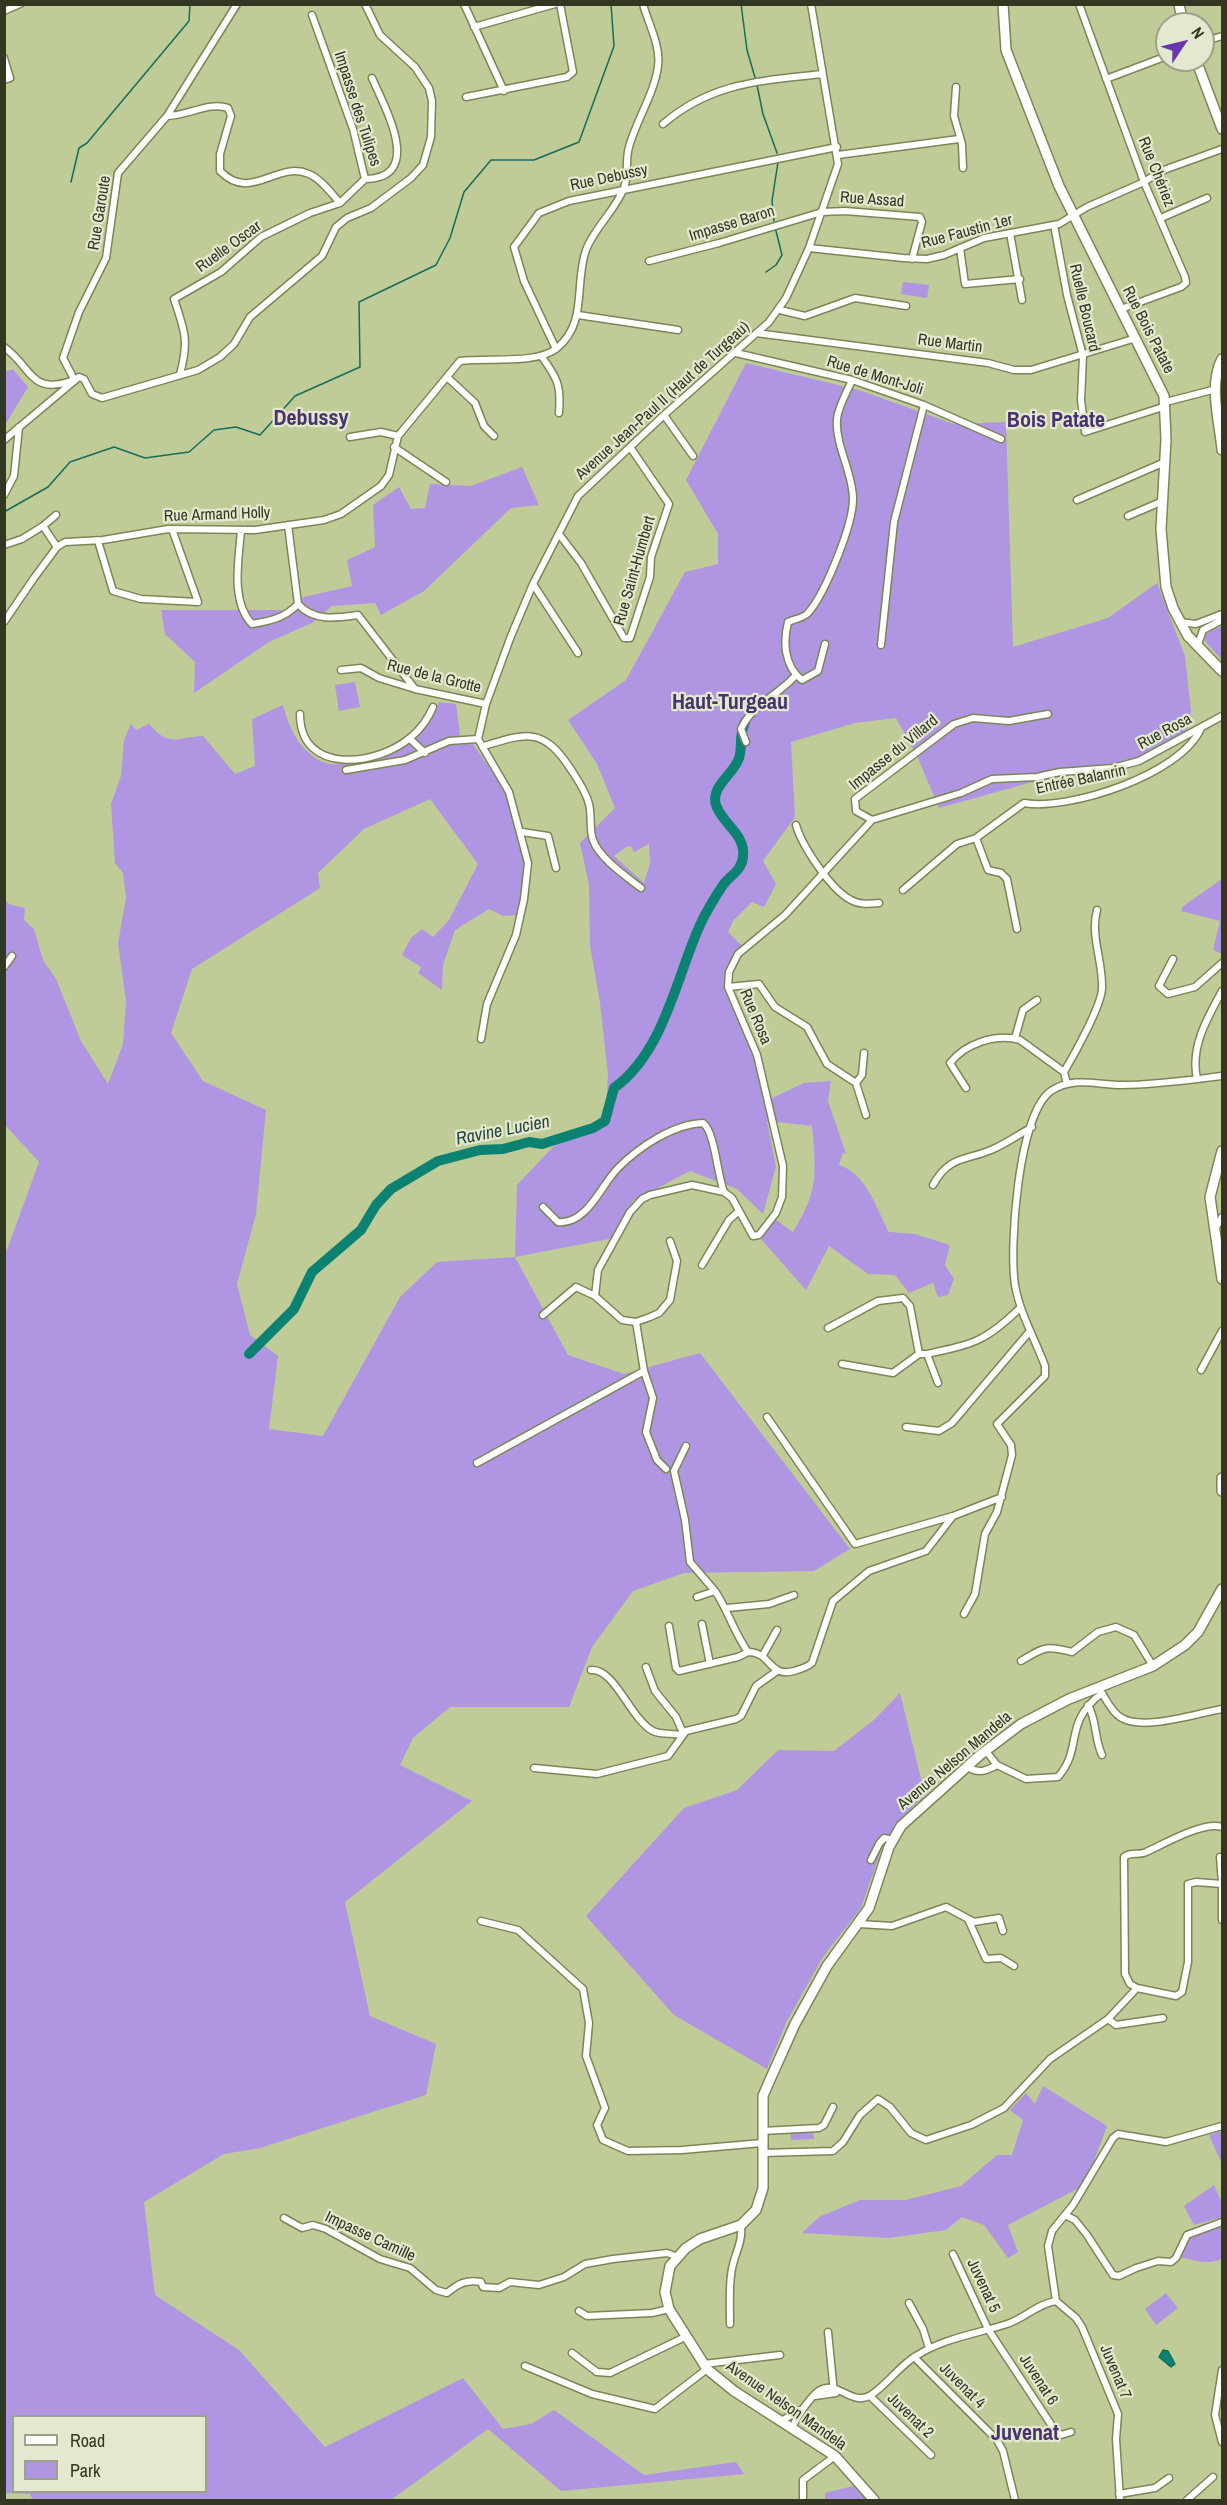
<!DOCTYPE html>
<html>
<head>
<meta charset="utf-8">
<style>
	body { margin:0 }
	#map { position:relative; width:1227px; height:2505px; overflow:hidden; background:#bfcc98; font-family:"Archivo Narrow",sans-serif }
	canvas { display:block }
	.frame { position:absolute; inset:0; border:6px solid #323722; pointer-events:none }
	.legend { position:absolute; left:12px; top:2415px; width:195px; height:78px; box-sizing:border-box; background:#e2e9cf; border:2px solid #9ca28a; margin:0; padding:8px 10px; list-style:none; font-size:18px; color:#323722 }
	.legend li { display:flex; align-items:center; gap:12px; height:30px }
	.legend b { width:30px; border:2px solid #9ca28a }
	.north { position:absolute; left:1155px; top:12px; width:60px; height:60px; box-sizing:border-box; background:#e2e9cf; border:2px solid #9ca28a; border-radius:50%; rotate:55deg; font-size:16px; font-weight:700; line-height:24px; text-align:center; color:#323722 }
	.north::after { content:''; display:block; margin:auto; width:21px; height:27px; background:#6a36ad; clip-path:polygon(50% 0,100% 100%,50% 72%,0 100%) }
</style>
</head>
<body>
<div id="map">
<canvas width="1227" height="2505"></canvas>
<div class="frame"></div>
<ul class="legend">
<li><b style="height:8px;background:#fff"></b>Road</li>
<li><b style="height:16px;background:#b096e2"></b>Park</li>
</ul>
<div class="north">N</div>
</div>
<script>
const ctx = document.querySelector('canvas').getContext('2d');
ctx.lineJoin = 'round';
function fill(path, color) { ctx.fillStyle = color; ctx.fill(path, 'evenodd'); }
function strokePath(path, color, width, dash) { ctx.strokeStyle = color; ctx.lineWidth = width; ctx.lineCap = dash ? 'butt' : 'round'; ctx.setLineDash(dash || []); ctx.stroke(path); }
function label(font, color, halo, rows, align = 'center') {
  ctx.font = font + ' "Archivo Narrow",sans-serif'; ctx.lineWidth = 4.5; ctx.setLineDash([]); ctx.textBaseline = 'middle'; ctx.strokeStyle = halo; ctx.fillStyle = color; for (const [text, x, y, turn = 0] of rows) {
    ctx.save(); ctx.translate(x, y); ctx.rotate((+turn || 0) * Math.PI / 180); ctx.textAlign = isNaN(turn) ? turn : align; if (halo) ctx.strokeText(text, 0, 0); ctx.fillText(text, 0, 0); ctx.restore();
  }
}
const green = new Path2D(`
	M 903,282 L 929,285 L 927,298 L 901,294 Z
	M 746,363 L 859,390 L 954,424 L 1006,422 L 1013,647 L 1108,618 L 1157,583 L 1185,656 L 1191,711 L 1190,725 L 1180,739 L 1149,759 L 1126,767 L 1095,769 L 1047,778 L 939,808 L 917,756 L 896,718 L 855,723 L 791,742 L 795,817 L 763,861 L 776,884 L 764,907 L 752,902 L 733,921 L 728,932 L 747,951 C 711,979 744,1021 758,1053 C 764,1067 766,1084 770,1099 L 804,1083 L 831,1081 L 828,1101 L 846,1154 L 843,1153 L 839,1165 C 866,1173 876,1208 889,1232 L 915,1234 L 950,1245 L 945,1265 L 954,1279 L 948,1295 L 938,1297 L 933,1283 L 909,1293 L 895,1275 L 868,1274 L 829,1246 L 806,1290 L 759,1237 L 775,1219 L 793,1232 C 819,1190 816,1174 812,1126 L 767,1121 L 776,1166 L 763,1214 L 737,1189 L 690,1171 L 633,1201 L 614,1238 L 515,1257 L 568,1355 L 624,1374 L 700,1353 L 850,1549 L 814,1571 L 684,1573 L 633,1591 L 592,1647 L 569,1707 L 450,1707 L 413,1738 L 400,1765 L 472,1801 L 345,1902 L 370,2016 L 436,2044 L 426,2095 L 260,2148 L 224,2154 L 144,2202 L 155,2295 L 239,2350 L 325,2447 L 463,2378 L 503,2429 L 531,2424 L 554,2410 L 644,2475 L 736,2462 L 744,2474 L 561,2491 L 488,2429 L 391,2500 L 33,2500 L 30,2494 L 5,2493 L 4,1258 L 39,1162 L 5,1125 L 4,897 L 8,904 L 25,908 L 24,920 L 34,929 L 43,960 L 56,979 L 81,1041 L 108,1084 L 123,1044 L 126,1001 L 118,943 L 126,898 L 123,873 L 115,863 L 111,804 L 121,776 L 124,740 L 131,724 L 136,730 L 149,724 C 169,748 177,737 203,736 L 235,774 L 255,766 L 252,719 L 283,705 C 289,727 297,746 317,759 C 325,765 338,765 348,763 C 356,762 364,763 371,761 C 402,754 427,730 439,702 L 456,704 L 461,743 L 472,743 C 500,781 526,819 526,869 C 527,884 521,900 518,915 L 503,916 L 489,909 L 455,930 L 443,965 L 442,990 L 418,973 L 421,967 L 402,955 L 411,938 L 422,929 L 433,937 L 449,920 L 478,864 L 430,799 L 364,829 L 318,873 L 320,888 L 192,969 L 171,1033 L 203,1081 L 266,1110 L 256,1214 L 237,1284 L 250,1335 L 278,1356 L 269,1429 L 323,1436 L 400,1297 L 437,1262 L 515,1257 L 517,1185 L 554,1146 L 605,1126 L 608,1075 L 600,1003 L 590,945 L 589,885 L 580,843 L 615,808 L 597,764 L 568,720 L 626,680 L 685,572 L 718,564 L 718,534 L 686,480 ZM 649,844 L 650,863 L 644,883 L 614,856 L 626,847 L 631,846 L 634,852 ZM 14,2416 L 206,2416 L 206,2492 L 14,2492 Z
	M 13,369 L 28,387 L 5,425 L 5,372 Z
	M 522,467 L 539,505 L 511,508 L 424,591 L 381,615 L 375,603 L 332,606 L 312,623 L 269,642 L 194,693 L 195,662 L 165,634 L 161,610 L 292,610 L 304,597 L 352,586 L 347,560 L 375,547 L 373,505 L 399,487 L 411,509 L 425,508 L 430,484 L 471,486 Z
	M 1222,626 L 1222,660 L 1204,640 L 1206,633 Z
	M 355,682 L 360,707 L 339,711 L 335,685 Z
	M 1222,879 L 1222,954 L 1213,950 L 1220,921 L 1181,911 L 1182,907 Z
	M 900,1693 L 925,1795 L 899,1820 L 883,1845 L 861,1908 L 823,1957 L 786,2023 L 767,2069 L 674,2015 L 586,1916 L 684,1808 L 737,1790 L 778,1750 L 834,1751 L 875,1719 Z
	M 1043,2086 L 1107,2126 L 1085,2185 L 1008,2225 L 1018,2252 L 1008,2258 L 984,2225 L 962,2217 L 946,2230 L 889,2238 L 802,2233 L 819,2217 L 860,2200 L 906,2200 L 961,2186 L 997,2155 L 1012,2155 L 1023,2120 L 1010,2110 L 1026,2093 L 1035,2104 Z
	M 813,2125 L 814,2139 L 791,2140 L 790,2126 Z
	M 1222,2131 L 1222,2164 L 1209,2135 Z
	M 1214,2185 L 1222,2203 L 1222,2217 L 1194,2225 L 1184,2206 Z
	M 1222,2225 L 1222,2259 C 1207,2265 1196,2261 1180,2257 C 1184,2234 1203,2230 1222,2225 Z
	M 1166,2293 L 1178,2308 L 1156,2325 L 1145,2309 Z
	M 854,2481 L 870,2500 L 825,2500 L 825,2493 L 853,2486 Z`);
const water = new Path2D(`
	M 1163,2350 L 1168,2351 L 1175,2364 L 1171,2367 L 1159,2357 Z`);
const stream = new Path2D(`
	M 741,4 L 747,50 L 756,81
	M 757,85 L 763,114 L 777,153
	M 71,182 L 79,148 L 87,143 L 189,21 L 190,4
	M 774,221 L 772,201 L 778,162
	M 766,272 L 776,265 L 782,255 L 775,227
	M 4,512 L 48,487 L 70,462 L 114,447 L 145,458 L 189,452 L 214,430 L 236,427 L 260,435 L 295,396 L 360,367 L 359,302 L 436,265 L 450,238 L 464,192 L 491,160 L 534,160 L 579,142 L 614,46 L 611,4`);
const river = new Path2D(`
	M 249,1354 L 294,1309 L 312,1272 L 361,1230 L 376,1205 L 391,1189 L 438,1161 L 480,1150 L 503,1149 L 529,1142 L 542,1144 L 593,1128 L 605,1121 L 614,1088 C 664,1052 676,978 700,925 C 706,912 715,897 723,885 C 730,875 741,872 743,857 C 746,834 722,824 716,805 C 710,786 735,773 739,758 C 743,745 738,739 745,722`);
const street = new Path2D(`
	M 464,4 L 504,91
	M 1079,4 L 1144,182 L 1185,277 L 1186,283 L 1181,287 L 1121,309
	M 4,11 L 20,4
	M 474,27 L 555,4
	M 1203,42 L 1222,36
	M 4,58 L 10,78 L 4,80
	M 1106,79 L 1167,56
	M 956,87 L 954,116 L 962,144 L 963,168
	M 466,97 L 567,77 L 573,72 L 560,4
	M 167,116 C 187,116 210,101 228,108 L 231,116 L 220,154 L 220,171 C 251,203 277,160 309,174 C 321,179 331,193 340,203
	M 663,124 C 712,82 761,81 822,74
	M 838,155 L 959,139
	M 365,179 C 425,178 385,108 372,78
	M 1161,218 L 1207,198
	M 1054,225 L 1067,295 L 1083,356 L 1081,400 L 1085,432 L 1166,406
	M 1010,233 L 1022,300
	M 809,248 L 903,258 L 927,259 L 944,255 L 984,238 L 1059,224 L 1087,207 L 1144,182 L 1161,171 L 1222,149
	M 960,248 L 965,284 L 1020,279
	M 649,261 L 719,243 L 822,212 L 845,211 L 920,217 L 922,222 L 912,259
	M 780,310 L 805,316 L 855,298 L 906,306
	M 578,315 L 678,330
	M 756,333 L 988,363 L 1014,370 L 1031,370 L 1136,338
	M 4,347 C 32,367 30,395 71,381
	M 556,349 L 524,281 L 514,247 L 539,213 L 569,201 L 837,147
	M 736,353 L 852,380 L 924,405 L 1001,439
	M 542,357 C 558,379 561,386 559,413
	M 180,374 C 189,342 185,331 174,299 L 221,272 L 261,237 L 310,213 L 340,203 L 365,179 L 353,129 L 312,15
	M 447,377 L 475,403 L 484,426 L 494,436
	M 74,379 L 63,358 L 79,312 L 106,258 L 118,173 L 167,116 L 237,4
	M 1166,402 L 1216,389
	M 664,415 L 693,456
	M 350,437 L 381,432 L 398,436
	M 4,440 L 79,377 L 84,379 L 92,394 L 102,398 L 198,370 L 220,357 L 234,344 L 250,317 L 322,256 L 336,227 L 347,218 L 371,208 L 411,178 L 423,165 L 431,137 L 432,101 L 429,88 L 415,67 L 380,35 L 365,4
	M 394,447 L 446,482
	M 4,495 L 14,476 L 19,427
	M 1077,500 L 1165,462
	M 1128,516 L 1163,501
	M 288,525 L 298,604 C 314,622 337,618 358,615 L 415,689
	M 43,526 L 56,515
	M 241,530 C 239,559 230,601 252,624 C 270,621 285,618 298,604
	M 559,534 L 581,563 L 624,638 L 630,638 L 650,577 L 651,557 L 669,504 L 630,447
	M 98,541 L 113,591 L 141,599 L 198,602 L 172,529
	M 4,545 L 22,539 L 43,526 L 57,547
	M 533,584 L 578,653
	M 4,622 L 34,578 L 57,547 L 65,542 L 103,540 L 168,529 L 255,530 L 324,520 L 341,514 L 381,486 L 389,475 L 398,436 L 460,361 C 487,357 537,365 557,348 C 588,323 574,283 586,250 C 594,228 615,211 624,188 C 629,174 625,160 629,147 C 636,121 655,92 658,66 C 661,46 648,23 643,4
	M 1180,622 L 1196,624 L 1222,614
	M 825,644 L 818,671 L 802,680 C 784,666 783,642 788,622 C 794,619 804,618 808,613 C 825,594 853,525 853,499 C 853,472 835,446 837,419 C 838,407 847,392 852,380
	M 881,645 L 894,522 L 924,405
	M 1197,647 L 1203,630 L 1222,620
	M 341,670 L 361,668 L 379,678 L 415,689 L 486,704
	M 300,714 C 300,776 378,766 411,737 C 422,728 428,719 433,707
	M 410,739 L 425,753
	M 746,742 L 741,729 C 752,704 779,695 796,675
	M 484,746 C 526,733 543,727 570,768 C 577,779 586,791 589,804 C 592,815 589,830 593,840 C 599,858 627,877 641,888
	M 346,770 L 405,760 L 449,741 L 478,739
	M 872,820 L 856,811 L 855,799 L 954,724 L 973,718 L 1009,721 L 1048,714
	M 796,825 C 802,846 831,890 851,900 C 860,905 870,904 879,903
	M 522,832 L 548,836 L 556,868
	M 976,838 L 988,870 L 1001,873 L 1007,879 L 1017,929
	M 903,890 L 957,844 L 976,838 L 1024,803 C 1069,811 1182,774 1201,728
	M 1173,959 L 1159,986 L 1168,994 L 1195,987 L 1222,963
	M 4,967 L 12,956
	M 728,987 L 759,984 L 775,1007 L 807,1027 L 827,1064 L 856,1083 L 866,1115
	M 1015,1038 L 1023,1010 L 1037,1000
	M 481,1039 L 487,1004 L 516,935 L 524,899 L 528,863 L 509,792 L 478,739 L 486,704 L 511,636 L 533,584 L 578,496 L 664,415 L 769,322 L 786,298 L 809,248 L 838,164 L 811,4
	M 1064,1072 C 1074,1055 1102,1005 1102,988 C 1103,961 1090,936 1097,910
	M 1197,1079 C 1190,1047 1207,1019 1222,991
	M 856,1083 L 862,1075 L 864,1053
	M 966,1088 L 950,1063 C 965,1044 995,1033 1020,1040 L 1064,1072 L 1067,1084
	M 933,1185 C 949,1156 964,1161 991,1150 C 1005,1144 1018,1135 1032,1127
	M 543,1207 L 558,1222 C 587,1225 601,1185 618,1168 C 639,1147 673,1124 703,1123 C 715,1132 717,1174 724,1192
	M 1215,1229 L 1222,1217
	M 702,1265 L 729,1220 L 739,1211
	M 595,1296 L 598,1270 L 630,1212 L 642,1199 L 650,1195 L 692,1185 L 724,1192 L 732,1198 L 753,1236 L 759,1235 L 776,1213 L 782,1197 L 783,1166 L 757,1055 L 728,987 L 729,972 L 738,954 L 785,915 L 872,820 L 961,793 L 992,779 L 1037,777 L 1060,772 L 1113,768 L 1139,761 L 1222,716
	M 543,1315 L 576,1287 L 595,1296 L 622,1320 L 636,1322 L 650,1317 L 659,1313 L 670,1300 L 677,1261 L 670,1241
	M 636,1322 L 644,1371 L 653,1398 L 646,1432 L 657,1460 L 666,1469
	M 828,1328 L 878,1301 L 903,1298 L 910,1306 L 919,1354 L 927,1354
	M 842,1364 L 893,1373 L 919,1354
	M 1201,1370 L 1222,1331
	M 938,1383 L 927,1354 C 973,1344 985,1342 1020,1308
	M 767,1417 L 855,1544 L 953,1516
	M 906,1427 L 939,1431 L 952,1423 L 1030,1331
	M 686,1446 L 674,1471 L 685,1520 L 690,1562 L 715,1591
	M 477,1463 L 644,1371
	M 697,1597 L 715,1591 C 728,1610 734,1633 748,1652 C 772,1652 768,1678 794,1671 C 800,1669 806,1668 812,1663 L 833,1601 L 869,1571 L 926,1551 L 953,1516 L 1002,1497
	M 727,1608 L 769,1604 L 794,1595
	M 964,1614 L 975,1594 L 985,1534 L 997,1512 L 1012,1455 L 1011,1445 L 997,1424 L 1045,1376 L 1045,1366 C 1035,1339 1020,1314 1015,1285 C 1009,1248 1018,1114 1051,1091 C 1073,1076 1098,1085 1122,1085 C 1155,1085 1189,1080 1222,1076
	M 702,1624 L 710,1664
	M 669,1626 L 676,1668 L 679,1671 L 738,1657 L 748,1652
	M 763,1655 L 777,1630
	M 1021,1661 C 1044,1647 1046,1645 1072,1652 L 1098,1632 L 1116,1627 L 1134,1635 L 1153,1666
	M 646,1667 L 655,1691 L 676,1717 L 683,1733
	M 591,1670 C 614,1667 631,1720 653,1731 C 661,1735 673,1733 681,1735
	M 1100,1690 C 1106,1699 1111,1711 1120,1717 C 1142,1732 1197,1713 1222,1709
	M 1088,1705 C 1097,1720 1094,1738 1102,1755
	M 986,1751 L 997,1765
	M 968,1767 C 978,1774 986,1771 997,1765 L 1026,1779 L 1058,1777 C 1084,1747 1062,1724 1102,1693
	M 534,1768 L 597,1774 L 668,1756 L 686,1731 L 736,1719 L 741,1716 L 756,1686 L 777,1671
	M 1220,1857 L 1222,1883
	M 871,1860 L 879,1844 L 884,1838 L 893,1840
	M 1222,1884 L 1222,1920
	M 968,1919 L 986,1959 L 1001,1958 L 1014,1966
	M 481,1921 L 518,1930 L 583,1989 L 589,2023 L 586,2056 L 605,2108 L 597,2125 L 603,2140 L 628,2151 L 682,2150 L 762,2143
	M 859,1924 L 892,1926 L 946,1907 L 974,1922 L 999,1918 L 1003,1931
	M 1137,1988 L 1130,1984 L 1125,1974 L 1124,1857 C 1131,1851 1139,1856 1146,1852 C 1164,1844 1203,1821 1222,1827
	M 1108,2019 L 1116,2025 L 1163,2018
	M 762,2131 L 819,2128 L 824,2125 L 833,2107
	M 762,2153 L 833,2151 L 843,2142 L 860,2115 L 878,2099 L 890,2107 L 911,2133 L 926,2140 L 971,2125 L 1004,2108 L 1050,2059 L 1108,2019 L 1137,1988 L 1176,1996 L 1182,1992 L 1188,1962 L 1188,1884 L 1196,1882 L 1222,1884
	M 1065,2215 L 1075,2220 L 1087,2235 L 1113,2275 L 1119,2276 L 1136,2268 L 1158,2261 L 1171,2262 L 1176,2258 L 1187,2235 L 1222,2222
	M 284,2218 L 302,2228 L 313,2225 L 326,2229 L 380,2259 L 410,2268 L 436,2290 L 447,2293 C 458,2284 466,2279 481,2282 L 483,2287 L 499,2288 L 510,2282 L 539,2285 L 564,2277 L 585,2264 L 613,2259 L 667,2253 L 678,2257
	M 953,2254 L 988,2329 L 1054,2429 L 1061,2435 L 1071,2432
	M 1056,2301 L 1048,2246 L 1052,2231 L 1073,2205 L 1113,2138 L 1118,2134 L 1166,2142 L 1222,2126
	M 1056,2301 L 1076,2318 L 1082,2327 L 1118,2414 L 1116,2439 L 1120,2500
	M 909,2303 L 923,2329 L 929,2348
	M 579,2311 L 587,2316 L 652,2313 L 669,2309
	M 730,2324 C 730,2308 729,2291 731,2275 C 733,2255 743,2245 741,2225
	M 828,2332 L 834,2393
	M 572,2353 L 597,2372 L 610,2373 L 685,2337
	M 914,2357 L 997,2440 L 1003,2451 L 1015,2500
	M 704,2364 L 780,2355
	M 525,2366 L 592,2394 L 655,2409 L 707,2369
	M 1222,2370 L 1215,2415 L 1222,2442
	M 815,2396 L 836,2393
	M 870,2396 L 931,2455
	M 783,2420 L 800,2410
	M 793,2426 C 798,2415 810,2397 820,2390 C 838,2380 852,2407 871,2395 C 888,2384 899,2366 916,2356 C 944,2338 976,2334 1007,2324 C 1025,2318 1037,2304 1056,2301
	M 1119,2494 L 1155,2488 L 1169,2478
	M 803,2500 L 803,2480 L 835,2456
	M 1187,2500 L 1213,2477`);
const secondary = new Path2D(`
	M 1003,4 L 1006,50 L 1059,186 L 1164,396 L 1166,439 L 1161,529 L 1166,587 L 1173,608 L 1188,636 L 1222,671
	M 1179,4 L 1183,24
	M 1196,60 L 1222,129
	M 1222,359 C 1208,385 1220,423 1222,450
	M 1222,1151 L 1210,1197 L 1222,1279
	M 1222,1478 L 1222,1491
	M 874,2500 L 835,2456 L 734,2391 L 707,2369 L 669,2309 L 665,2292 L 670,2266 L 686,2248 L 700,2239 L 741,2225 L 756,2210 L 763,2188 L 763,2096 L 769,2082 L 795,2024 L 827,1966 L 869,1908 L 889,1847 L 901,1826 L 980,1755 L 1021,1724 L 1069,1699 L 1153,1666 L 1185,1645 L 1198,1632 L 1222,1589`);
const streetNames = [
	["Impasse des Tulipes",357,109,72],
	["Rue Chériez",1156,172,68],
	["Rue Debussy",609,178,-12],
	["Rue Assad",872,200,4],
	["Rue Garoute",100,213,-81],
	["Impasse Baron",732,224,-17],
	["Rue Faustin 1er",967,232,-15],
	["Ruelle Oscar",229,247,-36],
	["Ruelle Boucard",1084,308,77],
	["Rue Bois Patate",1148,330,63],
	["Rue Martin",950,344,7],
	["Rue de Mont-Joli",875,376,17],
	["Avenue Jean-Paul II (Haut de Turgeau)",663,401,-42],
	["Rue Armand Holly",217,515,-2],
	["Rue Saint-Humbert",635,571,-74],
	["Rue de la Grotte",434,677,14],
	["Rue Rosa",1165,732,-28],
	["Impasse du Villard",894,753,-39],
	["Entrée Balanrin",1081,780,-12],
	["Rue Rosa",755,1017,67],
	["Avenue Nelson Mandela",955,1761,-40],
	["Impasse Camille",370,2237,25],
	["Juvenat 5",983,2286,65],
	["Juvenat 7",1115,2372,67],
	["Juvenat 6",1038,2380,57],
	["Juvenat 4",962,2386,45],
	["Avenue Nelson Mandela",786,2406,35],
	["Juvenat 2",910,2416,44]
];
const waterNames = [
	["Ravine Lucien",503,1131,-11]
];
const districtNames = [
	["Debussy",311,419],
	["Bois Patate",1056,421],
	["Haut-Turgeau",730,703],
	["Juvenat",1025,2434]
];
fill(green, '#b096e2');
fill(water, '#0c8372');
strokePath(water, '#176c5a', 1.5);
strokePath(stream, '#176c5a', 1.5);
strokePath(river, '#0c8372', 10);
strokePath(street, '#7b8656', 9);
strokePath(secondary, '#7b8656', 12);
strokePath(street, '#fff', 6);
strokePath(secondary, '#fff', 9);
label('16px', '#323722', '#e2e9cf', streetNames);
label('italic 18px', '#27463f', '#e2e9cf', waterNames);
label('bold 22px', '#49326e', '#e2e9cf', districtNames);
</script>
</body>
</html>
